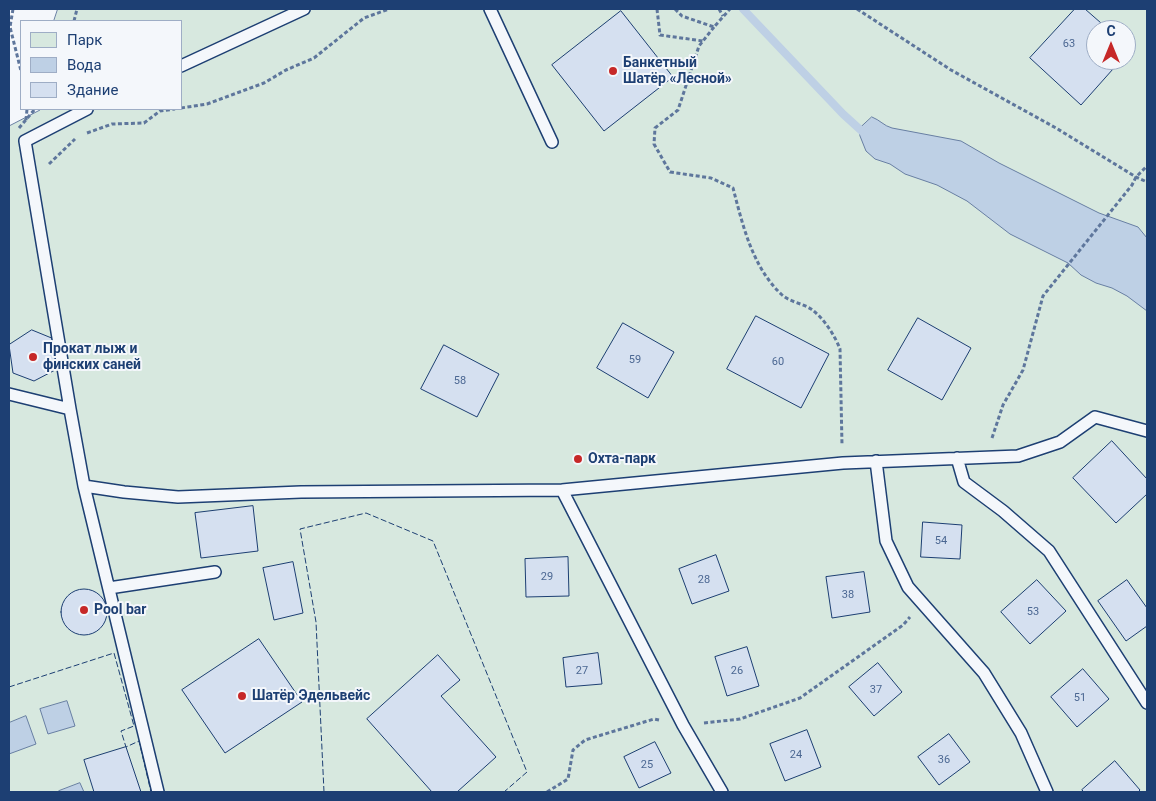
<!DOCTYPE html>
<html>
<head>
<meta charset="utf-8">
<style>
	body { margin:0 }
	#map { position:relative; width:1156px; height:801px; overflow:hidden; background:#f4f7fb; font-family:Roboto,sans-serif }
	canvas { display:block }
	.frame { position:absolute; inset:0; border:10px solid #1d3f73; pointer-events:none }
	.legend { position:absolute; left:20px; top:20px; width:162px; height:90px; box-sizing:border-box; background:#f4f7fb; border:1px solid #9eadc5; margin:0; padding:6px 9px; list-style:none; font-size:15px; color:#1d3f73 }
	.legend li { display:flex; align-items:center; gap:10px; height:25px }
	.legend b { width:25px; border:1px solid #9eadc5 }
	.north { position:absolute; left:1086px; top:20px; width:50px; height:50px; box-sizing:border-box; background:#f4f7fb; border:1px solid #9eadc5; border-radius:50%; rotate:0deg; font-size:14px; font-weight:700; line-height:20px; text-align:center; color:#1d3f73 }
	.north::after { content:''; display:block; margin:auto; width:18px; height:22px; background:#c62828; clip-path:polygon(50% 0,100% 100%,50% 72%,0 100%) }
</style>
</head>
<body>
<div id="map">
<canvas width="1156" height="801"></canvas>
<div class="frame"></div>
<ul class="legend">
<li><b style="height:14px;background:#d7e8df"></b>Парк</li>
<li><b style="height:14px;background:#bed0e5"></b>Вода</li>
<li><b style="height:14px;background:#d5e0f0"></b>Здание</li>
</ul>
<div class="north">С</div>
</div>
<script>
const ctx = document.querySelector('canvas').getContext('2d');
ctx.lineJoin = 'round';
function fill(path, color) { ctx.fillStyle = color; ctx.fill(path, 'evenodd'); }
function strokePath(path, color, width, dash) { ctx.strokeStyle = color; ctx.lineWidth = width; ctx.lineCap = dash ? 'butt' : 'round'; ctx.setLineDash(dash || []); ctx.stroke(path); }
function label(font, color, halo, rows, align = 'center') {
  ctx.font = font + ' Roboto,sans-serif'; ctx.lineWidth = 4; ctx.setLineDash([]); ctx.textBaseline = 'middle'; ctx.strokeStyle = halo; ctx.fillStyle = color; for (const [text, x, y, turn = 0] of rows) {
    ctx.save(); ctx.translate(x, y); ctx.rotate((+turn || 0) * Math.PI / 180); ctx.textAlign = isNaN(turn) ? turn : align; if (halo) ctx.strokeText(text, 0, 0); ctx.fillText(text, 0, 0); ctx.restore();
  }
}
const green = new Path2D(`
	M 58,9 L 1147,9 L 1147,792 L 9,792 L 9,126 L 40,110 L 40,109 L 181,109 L 181,21 L 54,21 ZM 1096,30 L 1126,30 L 1126,60 L 1096,60 Z`);
const water = new Path2D(`
	M 872,117 C 880,120 884,126 892,128 L 961,141 L 999,163 L 1099,213 L 1138,227 L 1147,238 L 1147,311 L 1127,296 L 1112,288 L 1096,283 L 1081,275 L 1068,263 L 1010,234 L 967,201 L 937,185 L 905,174 L 890,164 L 875,159 L 866,151 L 860,136 L 859,129 Z
	M 67,701 L 75,726 L 48,734 L 40,709 Z
	M 26,716 L 36,744 L 9,754 L 9,723 Z
	M 80,783 L 84,792 L 60,792 L 59,791 Z`);
const stream = new Path2D(`
	M 743,9 L 843,114 L 865,134`);
const building = new Path2D(`
	M 1075,9 L 1085,9 L 1109,30 L 1096,30 L 1096,60 L 1121,60 L 1081,105 L 1030,58 Z
	M 621,11 L 673,77 L 604,131 L 552,65 Z
	M 756,316 L 829,354 L 801,408 L 727,369 Z
	M 918,318 L 971,348 L 942,400 L 888,370 Z
	M 623,323 L 674,352 L 648,398 L 597,368 Z
	M 32,330 L 54,339 L 57,369 L 34,381 L 13,373 L 9,345 Z
	M 444,345 L 499,374 L 477,417 L 421,389 Z
	M 1112,441 L 1147,479 L 1147,494 L 1116,523 L 1073,478 Z
	M 253,506 L 258,551 L 201,558 L 195,513 Z
	M 923,522 L 962,525 L 960,559 L 921,557 Z
	M 716,555 L 729,591 L 692,604 L 679,569 Z
	M 568,557 L 569,596 L 526,597 L 525,559 Z
	M 293,562 L 303,613 L 274,620 L 263,568 Z
	M 864,572 L 870,612 L 832,618 L 826,577 Z
	M 1037,580 L 1066,611 L 1030,644 L 1001,612 Z
	M 1127,580 L 1147,608 L 1147,626 L 1126,641 L 1098,601 Z
	M61 612a23 23 0 1 1 46 0a23 23 0 1 1-46 0Z
	M 259,639 L 302,702 L 225,753 L 182,690 Z
	M 747,647 L 759,686 L 727,696 L 715,657 Z
	M 598,653 L 602,684 L 566,687 L 563,658 Z
	M 438,655 L 460,680 L 441,696 L 496,757 L 457,792 L 432,792 L 367,719 Z
	M 878,663 L 902,692 L 874,716 L 849,687 Z
	M 1083,669 L 1109,699 L 1077,727 L 1051,697 Z
	M 807,730 L 821,767 L 785,781 L 770,744 Z
	M 949,734 L 970,762 L 939,785 L 918,757 Z
	M 655,742 L 671,773 L 639,788 L 624,757 Z
	M 126,747 L 141,792 L 94,792 L 84,760 Z
	M 1115,761 L 1140,790 L 1138,792 L 1084,792 L 1082,790 Z`);
const path = new Path2D(`
	M 13,9 L 10,27 L 21,71
	M 657,9 L 660,35 L 703,41
	M 675,9 L 682,16 L 714,27 L 730,9
	M 719,9 L 723,16
	M 857,9 L 951,70 L 1056,128 L 1136,177 L 1147,182
	M 74,21 L 77,9
	M 714,27 L 699,46 L 678,110 L 655,128 L 654,144 L 670,172 L 711,178 L 733,188 C 743,226 752,266 781,294 C 789,302 802,303 811,309 C 824,318 835,336 840,349 L 842,445
	M 181,108 L 207,104 L 264,83 L 286,70 L 314,58 L 364,18 L 389,9
	M 26,120 L 27,109
	M 87,133 L 112,124 L 144,123 L 160,111 L 175,109
	M 49,164 L 75,139
	M 992,438 L 1003,405 L 1023,370 L 1043,296 L 1132,185 L 1136,177 L 1147,166
	M 704,723 L 740,719 L 800,698 L 903,625 L 910,617
	M 547,792 L 568,779 L 573,750 L 585,740 L 654,719 L 659,720`);
const service = new Path2D(`
	M 490,9 L 552,142
	M 181,66 L 304,9
	M 87,109 L 25,141 L 70,409 L 84,486 L 158,792
	M 9,394 L 70,409
	M 957,458 L 964,482 L 1003,511 L 1049,551 L 1147,703
	M 876,461 L 886,541 L 908,587 L 984,673 L 1021,733 L 1047,792
	M 84,486 L 124,492 L 178,497 L 301,492 L 562,490 L 843,463 L 1018,456 L 1060,442 L 1095,417 L 1147,431
	M 562,490 L 683,725 L 722,792
	M 109,588 L 215,572`);
const pathBridge = new Path2D(`
	M 19,128 L 35,109`);
const fence = new Path2D(`
	M 9,687 L 114,653 L 134,726 L 121,731 L 126,747 L 139,741 L 151,792
	M 324,792 L 316,622 L 300,529 L 366,513 L 433,541 L 527,772 L 504,792`);
const markers = [
	[613,71,5,"#c62828"],
	[33,357,5,"#c62828"],
	[578,459,5,"#c62828"],
	[84,610,5,"#c62828"],
	[242,696,5,"#c62828"]
];
const numberNames = [
	["63",1069,44],
	["59",635,360],
	["60",778,362],
	["58",460,381],
	["54",941,541],
	["29",547,577],
	["28",704,580],
	["38",848,595],
	["53",1033,612],
	["27",582,671],
	["26",737,671],
	["37",876,690],
	["51",1080,698],
	["24",796,755],
	["36",944,760],
	["25",647,765]
];
const poiNames = [
	["Банкетный",623,63],
	["Шатёр «Лесной»",623,79],
	["Прокат лыж и",43,349],
	["финских саней",43,365],
	["Охта-парк",588,459],
	["Pool bar",94,610],
	["Шатёр Эдельвейс",252,696]
];
fill(green, '#d7e8df');
strokePath(green, '#687fa3', 1);
fill(water, '#bed0e5');
strokePath(water, '#687fa3', 1);
strokePath(stream, '#bed0e5', 8);
fill(building, '#d5e0f0');
strokePath(building, '#1d3f73', 1);
strokePath(service, '#1d3f73', 14);
strokePath(path, '#5e769c', 3, [4, 2.5]);
strokePath(service, '#f4f7fb', 11);
strokePath(pathBridge, '#5e769c', 3, [4, 2.5]);
strokePath(fence, '#1d3f73', 1, [6, 2.5]);
for (const [x, y, r, color] of markers) { const dot = new Path2D(); dot.arc(x, y, r, 0, 2 * Math.PI); ctx.fillStyle = color; ctx.fill(dot); strokePath(dot, '#f4f7fb', 2); }
label('11px', '#4b6792', null, numberNames);
label('bold 14px', '#1d3f73', '#f4f7fb', poiNames, 'left');
</script>
</body>
</html>
